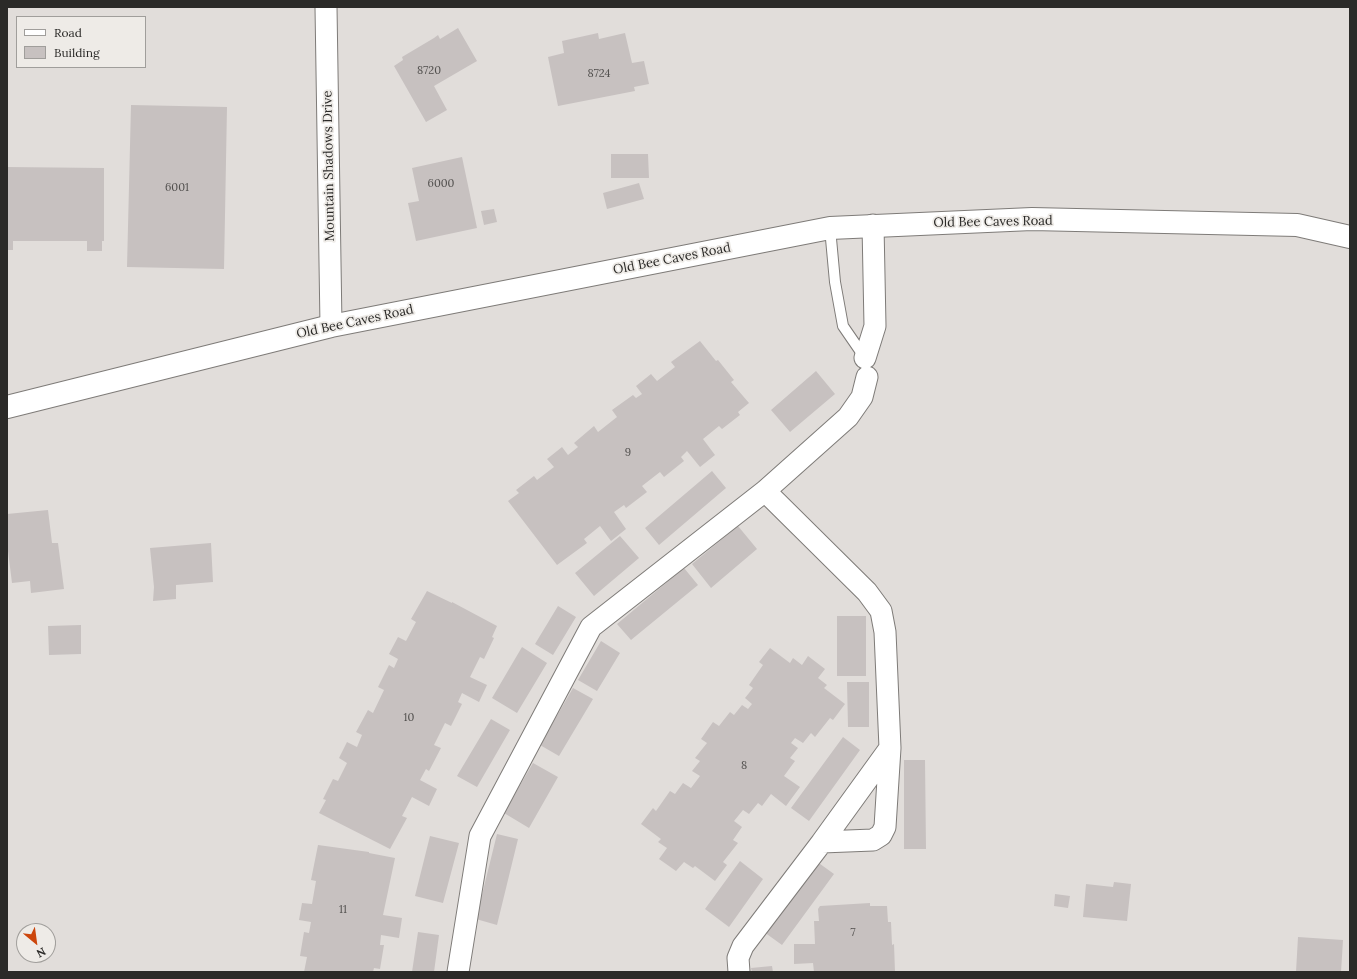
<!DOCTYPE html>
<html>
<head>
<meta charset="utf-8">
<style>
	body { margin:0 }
	#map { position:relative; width:1357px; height:979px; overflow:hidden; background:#e1ddda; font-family:Lora,serif }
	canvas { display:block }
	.frame { position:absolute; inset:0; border:8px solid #2b2a28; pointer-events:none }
	.legend { position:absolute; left:16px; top:16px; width:130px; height:52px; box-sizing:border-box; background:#eeebe7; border:1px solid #a09e9b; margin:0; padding:5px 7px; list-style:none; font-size:12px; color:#2b2a28 }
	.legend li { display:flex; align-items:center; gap:8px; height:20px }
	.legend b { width:20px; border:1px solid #a09e9b }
	.north { position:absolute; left:16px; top:923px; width:40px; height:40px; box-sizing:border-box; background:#eeebe7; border:1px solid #a09e9b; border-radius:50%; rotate:151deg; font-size:11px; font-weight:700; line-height:16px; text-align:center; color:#2b2a28 }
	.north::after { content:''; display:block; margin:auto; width:14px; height:18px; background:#cc460c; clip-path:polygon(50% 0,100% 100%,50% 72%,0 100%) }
</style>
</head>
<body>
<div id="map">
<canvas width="1357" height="979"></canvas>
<div class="frame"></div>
<ul class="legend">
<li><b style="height:5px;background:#fff"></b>Road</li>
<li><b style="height:11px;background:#c7c1c0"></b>Building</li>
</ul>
<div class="north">N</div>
</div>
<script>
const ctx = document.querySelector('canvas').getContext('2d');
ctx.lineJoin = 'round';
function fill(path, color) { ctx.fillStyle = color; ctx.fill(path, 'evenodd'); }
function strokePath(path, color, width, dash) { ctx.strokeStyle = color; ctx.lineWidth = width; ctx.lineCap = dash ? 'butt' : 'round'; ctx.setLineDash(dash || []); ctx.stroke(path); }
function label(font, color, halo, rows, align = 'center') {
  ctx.font = font + ' Lora,serif'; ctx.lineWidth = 3.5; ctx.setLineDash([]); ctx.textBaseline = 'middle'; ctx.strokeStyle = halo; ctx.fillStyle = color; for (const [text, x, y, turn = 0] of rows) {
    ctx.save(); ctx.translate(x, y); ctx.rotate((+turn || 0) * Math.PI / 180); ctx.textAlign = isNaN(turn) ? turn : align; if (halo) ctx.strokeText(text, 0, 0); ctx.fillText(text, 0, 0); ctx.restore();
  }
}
const building = new Path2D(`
	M 458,28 L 477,61 L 434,86 L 447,110 L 426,122 L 394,66 L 403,60 L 402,57 L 434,38 L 438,35 L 440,39 Z
	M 598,33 L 599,39 L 625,33 L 632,63 L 644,61 L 649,84 L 634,87 L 635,91 L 558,106 L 548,57 L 564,53 L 562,41 Z
	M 131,105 L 227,107 L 224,269 L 127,267 Z
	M 611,154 L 648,154 L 649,178 L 611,178 Z
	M 462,157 L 477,228 L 416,241 L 408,203 L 419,201 L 412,168 Z
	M 7,167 L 104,168 L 104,241 L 102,241 L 102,251 L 87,251 L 87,241 L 13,241 L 13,250 L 7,250 Z
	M 639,183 L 644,199 L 607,209 L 603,193 Z
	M 494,209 L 497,222 L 484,225 L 481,211 Z
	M 700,341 L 716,361 L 718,360 L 734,380 L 731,382 L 749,403 L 738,412 L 740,415 L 722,429 L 719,426 L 703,439 L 715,455 L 700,467 L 687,451 L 681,457 L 684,461 L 664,477 L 660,472 L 642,486 L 647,492 L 626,508 L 624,505 L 614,512 L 626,529 L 611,541 L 600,526 L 584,539 L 587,543 L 557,565 L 508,501 L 519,493 L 516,490 L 534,476 L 537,480 L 554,467 L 547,459 L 562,447 L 568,455 L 578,447 L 574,443 L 594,426 L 598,432 L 617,417 L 612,410 L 633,395 L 636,398 L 642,394 L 636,386 L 651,374 L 657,381 L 675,367 L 671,362 Z
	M 816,371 L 835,394 L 790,432 L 771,410 Z
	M 712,471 L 726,488 L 659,545 L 645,528 Z
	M 48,510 L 52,543 L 58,543 L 64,589 L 31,593 L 30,581 L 12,583 L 7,543 L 7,514 Z
	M 738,526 L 757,549 L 711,588 L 692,564 Z
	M 620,536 L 639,558 L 594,596 L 575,573 Z
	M 211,543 L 213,582 L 176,585 L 176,599 L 153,601 L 154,587 L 150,548 Z
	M 684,568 L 698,585 L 631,640 L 617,624 Z
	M 427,591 L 452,603 L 452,602 L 497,626 L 492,637 L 494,638 L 484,659 L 480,657 L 470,677 L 487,685 L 479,702 L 462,693 L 458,702 L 462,704 L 451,726 L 445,723 L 434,745 L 441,748 L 429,771 L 426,769 L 420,780 L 437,789 L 429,806 L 412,797 L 402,816 L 407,818 L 390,849 L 319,813 L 326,800 L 323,799 L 333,779 L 338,781 L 347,763 L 339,758 L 347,742 L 357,747 L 362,735 L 356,732 L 368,710 L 373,713 L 384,690 L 378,687 L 389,665 L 394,668 L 398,659 L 389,654 L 398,637 L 406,641 L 416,622 L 411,619 Z
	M 558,606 L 576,617 L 553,655 L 535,644 Z
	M 837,616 L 866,616 L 866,676 L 837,676 Z
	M 81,625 L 81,654 L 49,655 L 48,626 Z
	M 601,641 L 620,653 L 597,691 L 578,680 Z
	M 522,647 L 547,663 L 517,713 L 492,698 Z
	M 770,648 L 790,663 L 793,658 L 802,665 L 808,656 L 825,669 L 818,678 L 827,685 L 824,688 L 845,704 L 833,720 L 830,718 L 815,737 L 811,733 L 803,743 L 795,738 L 791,743 L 798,748 L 790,758 L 795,761 L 784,776 L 800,787 L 786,806 L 771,794 L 762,806 L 758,803 L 749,814 L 743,810 L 734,821 L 742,827 L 733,840 L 738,843 L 723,862 L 727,865 L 715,881 L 695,866 L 693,868 L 684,862 L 676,871 L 659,859 L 667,848 L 658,842 L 661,839 L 641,824 L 653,808 L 656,811 L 670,791 L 675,794 L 683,783 L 691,788 L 700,776 L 692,771 L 700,761 L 695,758 L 707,743 L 701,739 L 713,722 L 719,726 L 730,712 L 734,715 L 742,705 L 748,709 L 752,704 L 745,698 L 753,688 L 749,685 L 763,665 L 759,662 Z
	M 847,682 L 869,682 L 869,727 L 848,727 Z
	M 573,688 L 593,699 L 559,756 L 540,745 Z
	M 491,719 L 510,730 L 477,787 L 457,776 Z
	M 843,737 L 860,750 L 809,821 L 791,808 Z
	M 904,760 L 925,760 L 926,849 L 904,849 Z
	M 533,763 L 558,777 L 529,828 L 504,813 Z
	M 497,834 L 518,839 L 497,925 L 476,919 Z
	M 430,836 L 459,843 L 443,903 L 415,896 Z
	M 318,845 L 369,852 L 369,853 L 395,858 L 383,915 L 402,918 L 399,938 L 381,935 L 380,945 L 384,945 L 380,969 L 374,968 L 373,972 L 304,972 L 307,957 L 300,956 L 304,932 L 309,933 L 311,922 L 299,920 L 302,903 L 312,904 L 316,881 L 311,880 Z
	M 740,861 L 763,879 L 729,927 L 705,909 Z
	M 816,861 L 834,874 L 782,945 L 764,932 Z
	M 1114,882 L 1131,884 L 1127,921 L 1083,917 L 1086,884 L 1113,887 Z
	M 1055,894 L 1070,896 L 1068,908 L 1054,906 Z
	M 870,903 L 870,906 L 887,906 L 888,922 L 891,922 L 892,945 L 894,944 L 895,972 L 814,972 L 813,963 L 794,964 L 794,944 L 815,944 L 814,921 L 819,921 L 818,909 L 820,906 Z
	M 418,932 L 439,935 L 434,972 L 412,972 Z
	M 1298,937 L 1343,940 L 1341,972 L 1296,972 Z
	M 772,966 L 773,972 L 752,972 L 751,968 Z`);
const service = new Path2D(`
	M 830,228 L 835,282 L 843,326 L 865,358`);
const minor = new Path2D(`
	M 326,7 L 331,326
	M 865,358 L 875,326 L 873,225
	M 765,491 L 867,592 L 881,611 L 885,632 L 890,748 L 885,827 L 881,835 L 873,840 L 822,842 L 890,748
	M 458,972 L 480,836 L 591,627 L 765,491 L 848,417 L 862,397 L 867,377
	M 739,972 L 738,958 L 743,946 L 822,842`);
const tertiary = new Path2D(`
	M 7,407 L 331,326 L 830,228 L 1032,219 L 1297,225 L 1350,237`);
const numberNames = [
	["8720",429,71],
	["8724",599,74],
	["6000",441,184],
	["6001",177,188],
	["9",628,453],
	["10",409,718],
	["8",744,766],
	["11",343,910],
	["7",853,933]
];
const streetNames = [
	["Mountain Shadows Drive",329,166,-91],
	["Old Bee Caves Road",993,222,-1],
	["Old Bee Caves Road",672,259,-11],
	["Old Bee Caves Road",355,322,-12]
];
fill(building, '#c7c1c0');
strokePath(service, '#7e7b78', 12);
strokePath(minor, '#7e7b78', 23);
strokePath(tertiary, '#7e7b78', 24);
strokePath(service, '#fff', 10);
strokePath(minor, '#fff', 21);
strokePath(tertiary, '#fff', 22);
label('11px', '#52504e', null, numberNames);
label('13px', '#2b2a28', '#eeebe7', streetNames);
</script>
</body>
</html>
